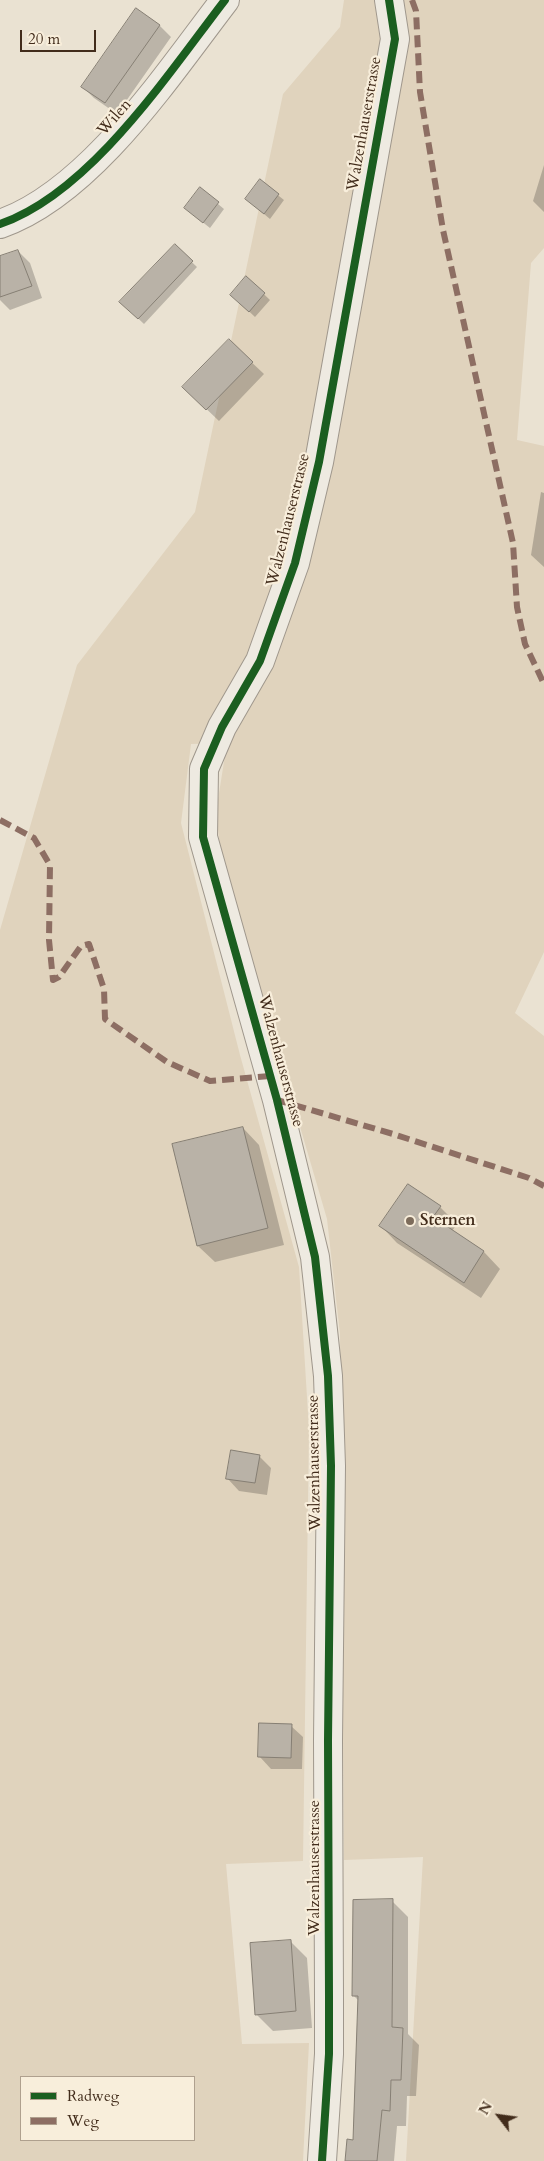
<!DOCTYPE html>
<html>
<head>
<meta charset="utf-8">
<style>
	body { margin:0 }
	#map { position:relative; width:544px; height:2161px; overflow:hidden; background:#eae2d2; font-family:Cardo,serif }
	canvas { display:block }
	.legend { position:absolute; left:20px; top:2076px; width:175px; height:65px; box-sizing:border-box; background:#f8eedb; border:1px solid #afa08e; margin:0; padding:6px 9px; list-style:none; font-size:15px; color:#422c1b }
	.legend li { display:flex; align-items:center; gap:10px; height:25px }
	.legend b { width:25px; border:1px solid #afa08e }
	.north { position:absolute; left:474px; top:2091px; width:50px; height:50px; -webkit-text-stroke:4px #f8eedb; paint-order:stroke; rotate:300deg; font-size:14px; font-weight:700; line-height:20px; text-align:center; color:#422c1b }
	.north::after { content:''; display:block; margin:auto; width:18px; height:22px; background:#422c1b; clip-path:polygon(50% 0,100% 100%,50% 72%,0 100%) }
	.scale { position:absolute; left:20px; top:30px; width:76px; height:22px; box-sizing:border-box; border:2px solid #422c1b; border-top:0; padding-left:6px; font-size:15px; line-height:18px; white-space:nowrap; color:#422c1b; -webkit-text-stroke:4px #f8eedb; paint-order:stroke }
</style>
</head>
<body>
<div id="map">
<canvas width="544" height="2161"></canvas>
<ul class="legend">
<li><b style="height:6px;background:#1b5e20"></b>Radweg</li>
<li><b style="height:6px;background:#8d6e63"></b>Weg</li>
</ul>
<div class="north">N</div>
<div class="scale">20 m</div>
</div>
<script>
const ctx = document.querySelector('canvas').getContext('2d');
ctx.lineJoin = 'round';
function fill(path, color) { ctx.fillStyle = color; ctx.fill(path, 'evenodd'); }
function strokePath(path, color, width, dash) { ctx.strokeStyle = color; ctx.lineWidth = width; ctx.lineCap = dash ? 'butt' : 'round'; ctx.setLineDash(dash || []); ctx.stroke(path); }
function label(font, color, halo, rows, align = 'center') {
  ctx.font = font + ' Cardo,serif'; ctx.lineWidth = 4.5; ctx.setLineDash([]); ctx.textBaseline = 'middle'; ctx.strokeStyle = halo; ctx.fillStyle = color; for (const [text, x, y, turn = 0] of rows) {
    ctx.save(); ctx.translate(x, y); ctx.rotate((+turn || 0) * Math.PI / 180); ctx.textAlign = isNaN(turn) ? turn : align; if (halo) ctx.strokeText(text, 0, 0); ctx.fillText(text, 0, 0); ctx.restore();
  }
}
const green = new Path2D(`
	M 344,0 L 544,0 L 544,248 L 531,263 L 517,440 L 544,446 L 544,952 L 515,1013 L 544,1036 L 544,2161 L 406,2161 L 423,1857 L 344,1860 L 340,1334 L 327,1219 L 221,856 L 216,812 L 227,743 L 191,744 L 181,823 L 240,1055 L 299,1267 L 309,1430 L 303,1861 L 226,1864 L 242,2044 L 309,2043 L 303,2161 L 0,2161 L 0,930 L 77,665 L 195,512 L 283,94 L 340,27 ZM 21,2077 L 194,2077 L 194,2140 L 21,2140 Z`);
const shadow = new Path2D(`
	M 159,25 L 171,37 L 117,114 L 94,98 L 83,87 Z
	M 544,165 L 544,212 L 533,201 Z
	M 260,181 L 284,200 L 270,219 L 246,199 Z
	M 200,189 L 224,209 L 210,228 L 191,213 Z
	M 175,246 L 197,267 L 144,324 L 127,308 Z
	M 18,251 L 30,263 L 42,298 L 10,310 L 0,300 L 0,258 Z
	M 247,278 L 270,300 L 255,317 L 237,300 Z
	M 229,341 L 264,374 L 219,421 L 196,399 Z
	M 541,492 L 544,493 L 544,567 L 531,555 Z
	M 243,1128 L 259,1145 L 284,1245 L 215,1262 L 198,1246 Z
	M 440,1207 L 457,1224 L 452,1231 L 484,1252 L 500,1269 L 481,1298 L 397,1243 L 381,1226 Z
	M 259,1456 L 271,1468 L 267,1495 L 239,1491 L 228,1479 Z
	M 291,1726 L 303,1737 L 302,1769 L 271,1769 L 260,1757 Z
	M 392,1901 L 408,1917 L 408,2034 L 419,2045 L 416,2096 L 407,2096 L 406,2126 L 397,2126 L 394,2161 L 347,2161 L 354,2141 L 359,2001 L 353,1995 Z
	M 290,1941 L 307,1958 L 312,2028 L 273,2031 L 256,2014 Z`);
const building = new Path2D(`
	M 136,8 L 160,25 L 105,103 L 81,87 Z
	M 260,179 L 279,194 L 264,214 L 245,199 Z
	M 200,187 L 219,202 L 203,223 L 184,208 Z
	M 175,244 L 193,261 L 138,319 L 119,302 Z
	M 18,250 L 32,286 L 0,297 L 0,256 Z
	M 246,276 L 265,293 L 249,312 L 230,295 Z
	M 229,339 L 253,362 L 206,410 L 182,387 Z
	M 243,1127 L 268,1228 L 197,1246 L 172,1144 Z
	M 408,1184 L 441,1206 L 433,1217 L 484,1251 L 464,1283 L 379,1226 Z
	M 231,1450 L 260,1455 L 255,1483 L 226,1479 Z
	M 259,1723 L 292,1724 L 291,1758 L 258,1757 Z
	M 393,1899 L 392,2027 L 403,2028 L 401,2080 L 391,2080 L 390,2111 L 382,2110 L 377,2161 L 345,2161 L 347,2139 L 353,2140 L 358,1996 L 352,1996 L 353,1900 Z
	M 291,1940 L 296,2011 L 255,2015 L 250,1943 Z`);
const tertiary = new Path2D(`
	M 0,224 C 90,193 168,74 225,0
	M 322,2161 L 329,2054 L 329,1997 L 328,1740 L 331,1466 L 328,1376 L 315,1257 L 277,1100 L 203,837 L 204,769 L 222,727 L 260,661 L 295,563 L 319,462 L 395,39 L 389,0`);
const quiet = new Path2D(`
	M 412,0 L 416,11 L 420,92 L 443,230 L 513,543 L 517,607 L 525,644 L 544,684
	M 0,820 L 34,838 L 50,865 L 49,940 L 53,980 L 59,977 L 81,946 L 89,944 L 104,989 L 105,1019 L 167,1062 L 210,1081 L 271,1076
	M 277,1100 L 393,1134 L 529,1178 L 544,1186`);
const cycleway = new Path2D(`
	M 0,224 C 90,193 168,74 225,0
	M 322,2161 L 329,2054 L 329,1997 L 328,1740 L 331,1466 L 328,1376 L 315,1257 L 277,1100 L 203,837 L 204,769 L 222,727 L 260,661 L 295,563 L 319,462 L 395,39 L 389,0`);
const markers = [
	[410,1221,5,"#7d6c5b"]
];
const streetNames = [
	["Wilen",115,118,-49],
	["Walzenhauserstrasse",365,124,-80],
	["Walzenhauserstrasse",289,520,-76],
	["Walzenhauserstrasse",280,1061,75],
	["Walzenhauserstrasse",315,1463,-91],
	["Walzenhauserstrasse",315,1868,-90]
];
const poiNames = [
	["Sternen",420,1221]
];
fill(green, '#e0d3bd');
fill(shadow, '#0003');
fill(building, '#b9b2a7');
strokePath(building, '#867f74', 1);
strokePath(tertiary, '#9f978c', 30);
strokePath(tertiary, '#eeeae1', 28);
strokePath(quiet, '#8d6e63', 6, [12, 6]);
strokePath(cycleway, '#1b5e20', 8);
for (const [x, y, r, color] of markers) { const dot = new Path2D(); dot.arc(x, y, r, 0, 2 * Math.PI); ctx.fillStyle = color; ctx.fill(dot); strokePath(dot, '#f8eedb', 2); }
label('16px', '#422c1b', '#f8eedb', streetNames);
label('bold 16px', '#422c1b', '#f8eedb', poiNames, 'left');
</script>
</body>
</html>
